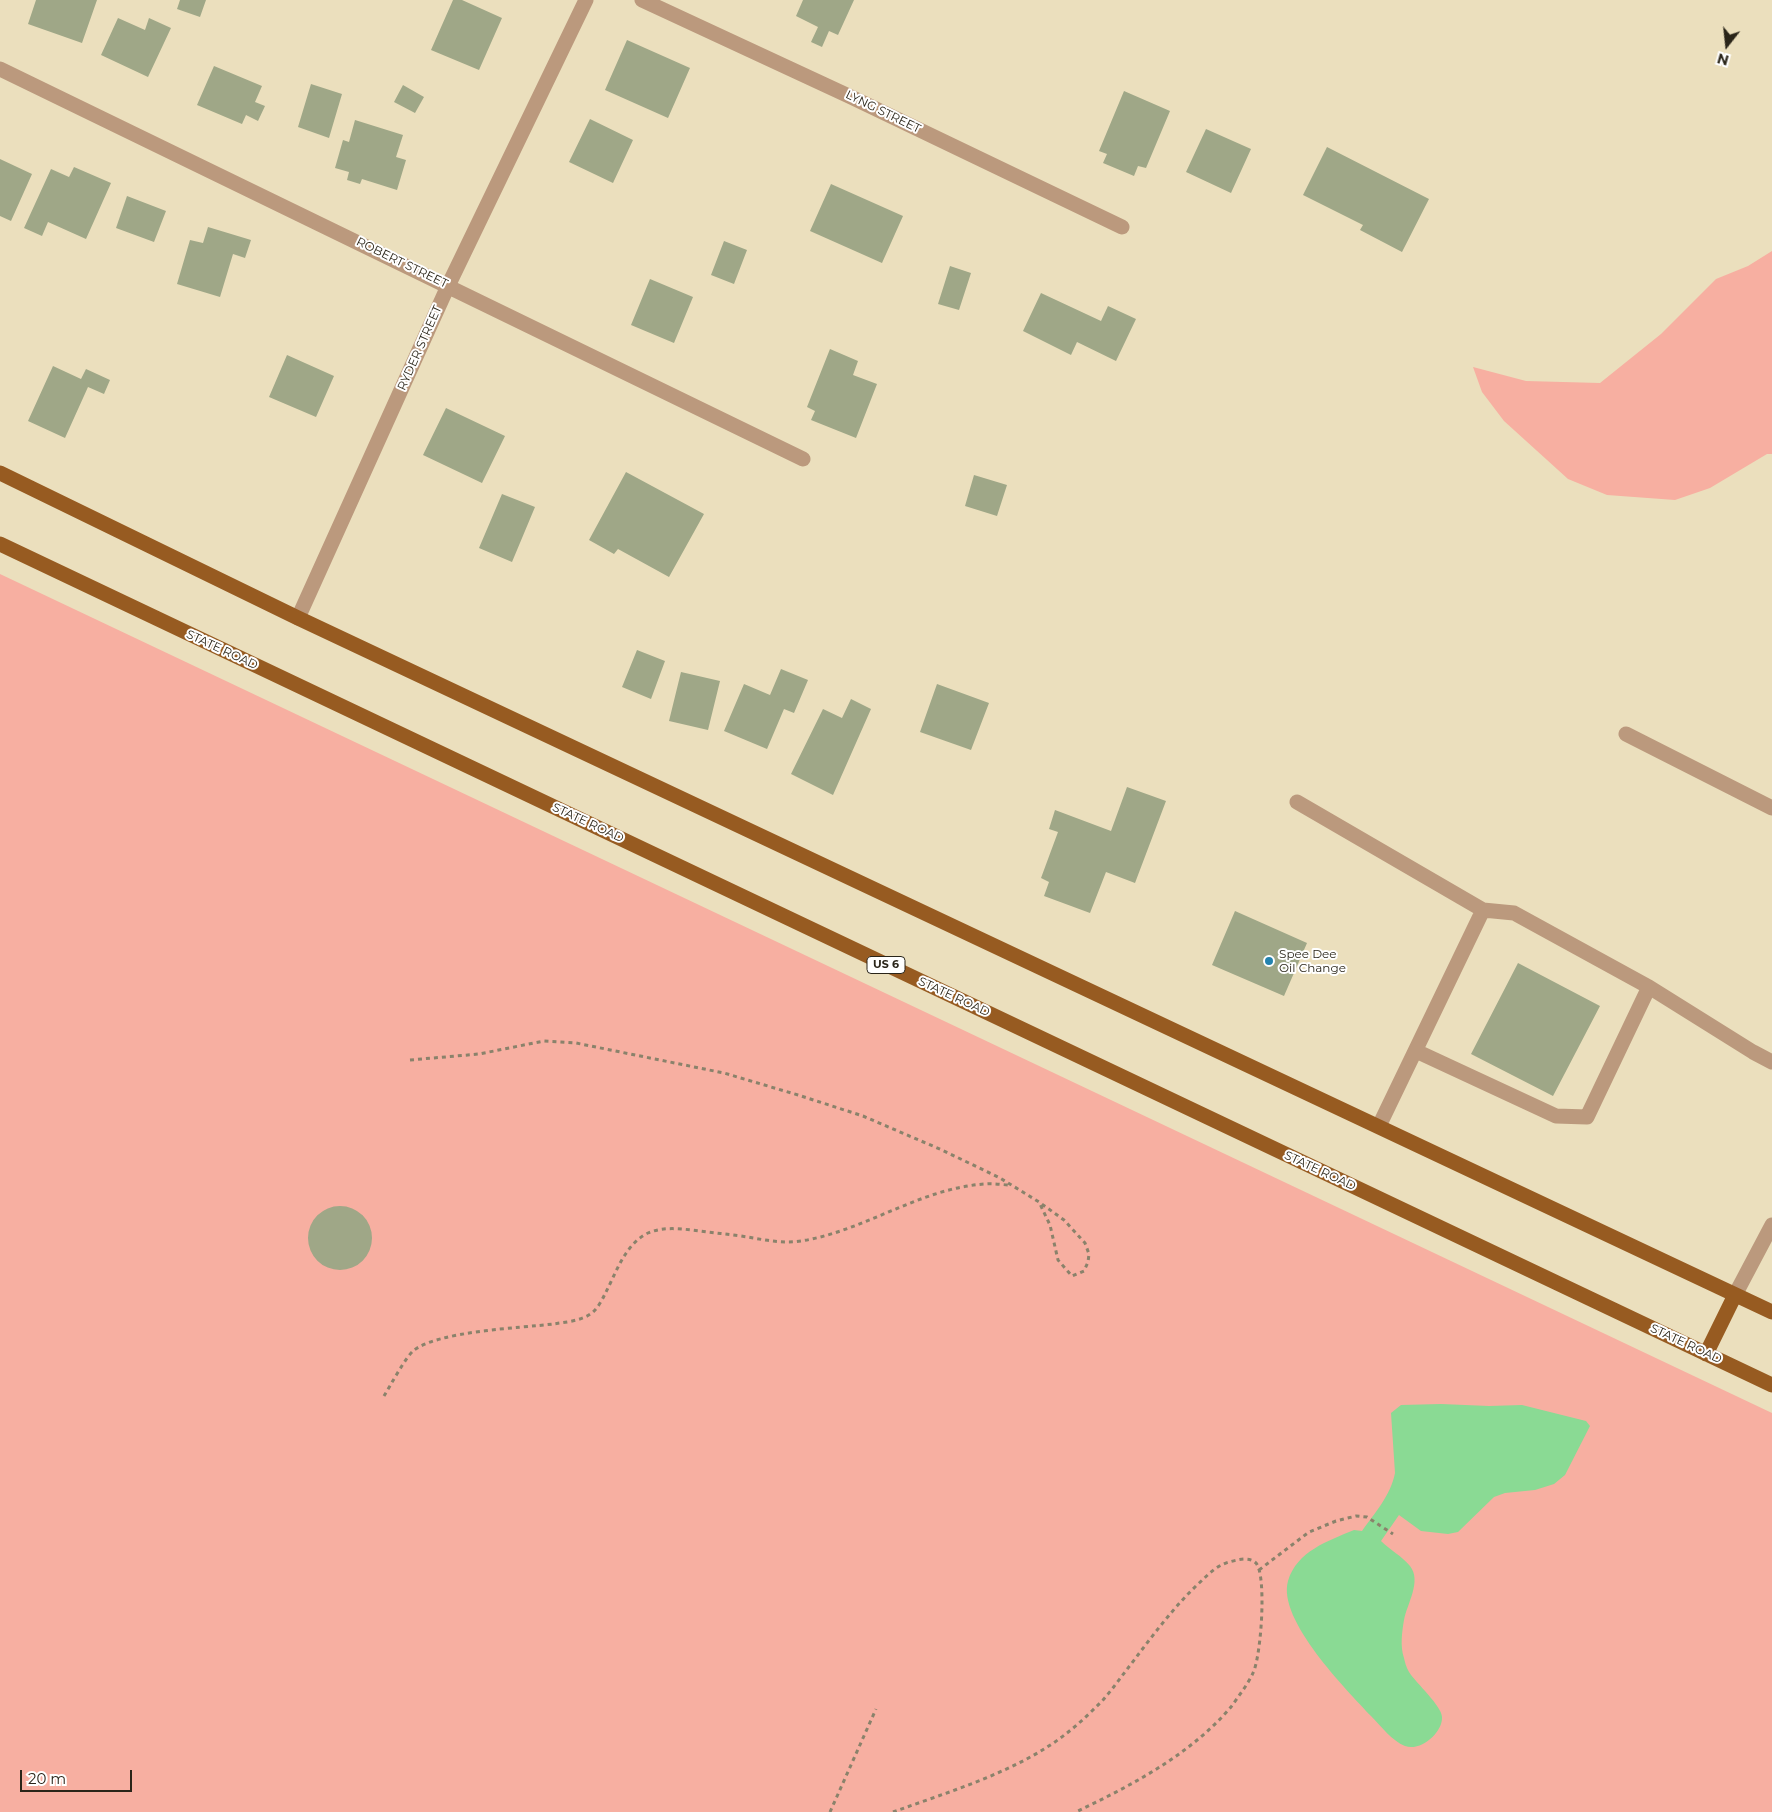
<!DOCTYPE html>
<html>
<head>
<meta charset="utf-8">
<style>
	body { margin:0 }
	#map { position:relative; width:1772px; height:1812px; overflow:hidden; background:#ebdfbd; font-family:Montserrat,sans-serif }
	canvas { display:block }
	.north { position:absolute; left:1702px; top:20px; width:50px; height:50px; -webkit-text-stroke:4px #fff; paint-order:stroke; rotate:196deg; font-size:14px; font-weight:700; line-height:20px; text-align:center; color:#2a2519 }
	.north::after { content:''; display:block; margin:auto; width:18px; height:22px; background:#2a2519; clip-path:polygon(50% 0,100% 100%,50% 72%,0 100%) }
	.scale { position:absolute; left:20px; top:1770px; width:112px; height:22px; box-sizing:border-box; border:2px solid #2a2519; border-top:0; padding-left:6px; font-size:15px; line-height:18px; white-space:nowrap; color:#2a2519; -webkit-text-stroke:4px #fff; paint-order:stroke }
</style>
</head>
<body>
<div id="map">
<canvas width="1772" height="1812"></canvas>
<div class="north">N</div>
<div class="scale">20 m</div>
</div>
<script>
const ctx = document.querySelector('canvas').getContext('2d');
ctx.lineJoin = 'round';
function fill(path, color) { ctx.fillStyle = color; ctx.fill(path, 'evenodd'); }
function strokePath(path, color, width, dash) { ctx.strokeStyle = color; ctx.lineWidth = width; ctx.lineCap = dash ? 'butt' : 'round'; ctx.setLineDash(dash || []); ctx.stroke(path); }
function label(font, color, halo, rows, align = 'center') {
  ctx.font = font + ' Montserrat,sans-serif'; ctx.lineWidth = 4; ctx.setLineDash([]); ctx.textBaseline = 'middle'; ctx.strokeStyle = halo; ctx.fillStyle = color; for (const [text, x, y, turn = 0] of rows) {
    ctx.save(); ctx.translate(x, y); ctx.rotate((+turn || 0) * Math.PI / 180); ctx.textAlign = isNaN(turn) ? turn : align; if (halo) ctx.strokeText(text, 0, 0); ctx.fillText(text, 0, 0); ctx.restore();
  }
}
const green = new Path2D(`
	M 1772,251 L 1772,454 L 1767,454 L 1710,488 L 1675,500 L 1607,495 L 1568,479 L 1504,421 L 1482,392 L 1473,367 L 1526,381 L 1600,383 L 1661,334 L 1716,279 L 1748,266 Z
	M 0,574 L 1772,1413 L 1772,1812 L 0,1812 Z`);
const water = new Path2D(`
	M 1441,1404 L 1489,1406 L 1522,1405 L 1586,1421 L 1590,1426 L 1565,1475 L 1554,1484 L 1535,1490 L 1505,1493 L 1494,1497 L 1458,1532 L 1448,1534 L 1421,1531 L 1399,1515 L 1381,1541 C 1390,1550 1402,1556 1410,1566 C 1422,1581 1407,1604 1404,1620 C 1402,1632 1400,1646 1404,1658 C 1405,1662 1406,1667 1409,1672 C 1416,1683 1442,1706 1442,1717 C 1443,1732 1421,1752 1405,1746 C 1392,1741 1381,1726 1371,1716 C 1347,1690 1277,1620 1288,1581 C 1297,1551 1328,1541 1354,1530 L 1362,1531 C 1374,1514 1391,1495 1395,1473 L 1391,1413 L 1401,1405 Z`);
const building = new Path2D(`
	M 36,0 L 97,0 L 82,43 L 28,24 Z
	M 180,0 L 206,0 L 200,17 L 177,9 Z
	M 453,0 L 462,0 L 502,18 L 479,70 L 431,50 Z
	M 803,0 L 854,0 L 838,35 L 829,31 L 822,47 L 811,42 L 818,27 L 796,16 Z
	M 118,18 L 145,30 L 149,18 L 171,28 L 148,77 L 101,55 Z
	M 627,40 L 690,68 L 668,118 L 605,90 Z
	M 214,66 L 262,86 L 255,102 L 265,106 L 258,121 L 246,115 L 242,124 L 197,105 Z
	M 311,84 L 342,94 L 329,138 L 298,127 Z
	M 403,85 L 424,97 L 415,113 L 394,102 Z
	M 1124,91 L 1170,111 L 1146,168 L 1138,166 L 1134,176 L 1103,163 L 1107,154 L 1099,151 Z
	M 590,119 L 633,140 L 613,183 L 569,162 Z
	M 355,120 L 403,135 L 396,157 L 406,160 L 397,190 L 362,179 L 360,184 L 347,180 L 349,172 L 335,168 L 343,140 L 349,142 Z
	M 1206,129 L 1251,149 L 1231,193 L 1186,172 Z
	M 1327,147 L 1429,199 L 1402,252 L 1360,230 L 1363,225 L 1303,195 Z
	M 0,159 L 32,174 L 11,221 L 0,216 Z
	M 74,167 L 111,183 L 86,239 L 48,222 L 42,236 L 24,228 L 51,169 L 69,177 Z
	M 831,184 L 903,216 L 882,263 L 810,231 Z
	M 127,196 L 166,211 L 154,242 L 116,228 Z
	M 208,227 L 251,240 L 245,258 L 233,254 L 220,297 L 177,284 L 190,240 L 203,243 Z
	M 724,241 L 747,250 L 734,284 L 711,275 Z
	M 950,266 L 971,273 L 959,310 L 938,304 Z
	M 650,279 L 693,297 L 674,343 L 631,325 Z
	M 1041,293 L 1101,321 L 1108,306 L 1136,319 L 1116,361 L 1077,342 L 1071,355 L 1023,331 Z
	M 830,349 L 858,361 L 853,375 L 877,384 L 856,438 L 811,420 L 815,411 L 807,407 Z
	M 287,355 L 334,376 L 316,417 L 269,397 Z
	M 53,366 L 81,379 L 86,369 L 110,380 L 104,394 L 88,387 L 65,438 L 28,421 Z
	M 446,408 L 505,436 L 482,483 L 423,455 Z
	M 626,472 L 704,514 L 669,577 L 618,549 L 614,554 L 589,540 Z
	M 974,475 L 1007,485 L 997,516 L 965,506 Z
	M 502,494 L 535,507 L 512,562 L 479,548 Z
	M 637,650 L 665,661 L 651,699 L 622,687 Z
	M 781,669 L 808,680 L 794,713 L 784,709 L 767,749 L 724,731 L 744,684 L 770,695 Z
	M 681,672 L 720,681 L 708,730 L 669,721 Z
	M 937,684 L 989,703 L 971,750 L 920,732 Z
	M 851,699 L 871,709 L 833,795 L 791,774 L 823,709 L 842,718 Z
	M 1127,787 L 1166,801 L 1135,883 L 1106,872 L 1090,913 L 1044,896 L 1049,882 L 1041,878 L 1058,832 L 1049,829 L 1055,810 L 1111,831 Z
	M 1235,911 L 1307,943 L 1284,996 L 1212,965 Z
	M 1518,963 L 1600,1006 L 1553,1096 L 1471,1054 Z
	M308 1238a32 32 0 1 1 64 0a32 32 0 1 1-64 0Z`);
const path = new Path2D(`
	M 410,1060 L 479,1054 L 544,1041 L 576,1043 L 724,1073 L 798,1095 L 863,1116 L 942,1150 L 1000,1178 L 1039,1202 L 1064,1220 L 1085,1243 L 1089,1254 L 1088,1262 L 1084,1271 L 1072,1276 L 1058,1260 L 1050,1225 L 1039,1202
	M 384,1396 C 390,1386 406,1357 413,1351 C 437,1331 520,1328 553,1324 C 566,1322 581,1321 592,1313 C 598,1308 602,1300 605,1294 C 616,1273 625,1244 648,1233 C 664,1226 683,1229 700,1231 C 714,1233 727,1234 741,1236 C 761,1239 780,1244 801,1241 C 865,1231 920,1188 985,1184 C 993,1183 1003,1185 1011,1185
	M 1259,1570 L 1309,1532 L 1336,1521 L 1356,1516 L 1367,1517 L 1393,1534
	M 830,1812 L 876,1709
	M 893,1812 C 951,1791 1019,1771 1067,1733 C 1080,1723 1092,1711 1103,1700 C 1111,1691 1118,1681 1125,1672 C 1148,1642 1170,1611 1197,1585 C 1207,1576 1215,1566 1229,1562 C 1237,1560 1249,1556 1256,1563 C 1267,1576 1261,1657 1253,1673 C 1248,1684 1238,1697 1231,1707 C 1190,1755 1132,1785 1076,1812`);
const lane = new Path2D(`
	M 1626,734 L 1772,808
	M 1297,802 L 1483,910
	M 1416,1051 L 1556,1116 L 1587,1117 L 1649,987
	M 1379,1126 L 1483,910 L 1514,913 L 1649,987 L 1753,1052 L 1772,1062
	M 1735,1295 L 1772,1225`);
const street = new Path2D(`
	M 642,0 L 851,97 L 1122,227
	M 0,69 L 803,459
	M 298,618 L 448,286 L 586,0`);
const primary = new Path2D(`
	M 0,473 L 298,618 L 1772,1312
	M 0,544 L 1772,1385
	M 1706,1354 L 1735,1295`);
const markers = [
	[1269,961,5,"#2483af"]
];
const shields = [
	[886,965,38]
];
const shieldNames = [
	["US 6",886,965]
];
const streetNames = [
	["LYNG STREET",883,112,26],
	["ROBERT STREET",402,263,26],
	["RYDER STREET",420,348,-66],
	["STATE ROAD",222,650,25],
	["STATE ROAD",588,823,25],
	["STATE ROAD",954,997,25],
	["STATE ROAD",1320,1171,25],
	["STATE ROAD",1686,1344,25]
];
const poiNames = [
	["Spee Dee",1279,954],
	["Oil Change",1279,968]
];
fill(green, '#f7afa1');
fill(water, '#8ada94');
fill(building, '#9fa787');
strokePath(path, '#8a826b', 3, [4, 4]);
strokePath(lane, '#bb997d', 15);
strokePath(street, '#bb997d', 15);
strokePath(primary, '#975b21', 15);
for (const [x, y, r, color] of markers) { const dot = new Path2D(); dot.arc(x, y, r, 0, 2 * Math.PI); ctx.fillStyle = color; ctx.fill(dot); strokePath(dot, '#fff', 2); }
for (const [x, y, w] of shields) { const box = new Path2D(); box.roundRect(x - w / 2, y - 8.5, w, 17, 4); ctx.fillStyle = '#fff'; ctx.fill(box); strokePath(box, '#2a2519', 1); }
label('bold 11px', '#2a2519', null, shieldNames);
label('12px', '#2a2519', '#fff', streetNames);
label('12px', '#2a2519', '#fff', poiNames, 'left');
</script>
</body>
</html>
